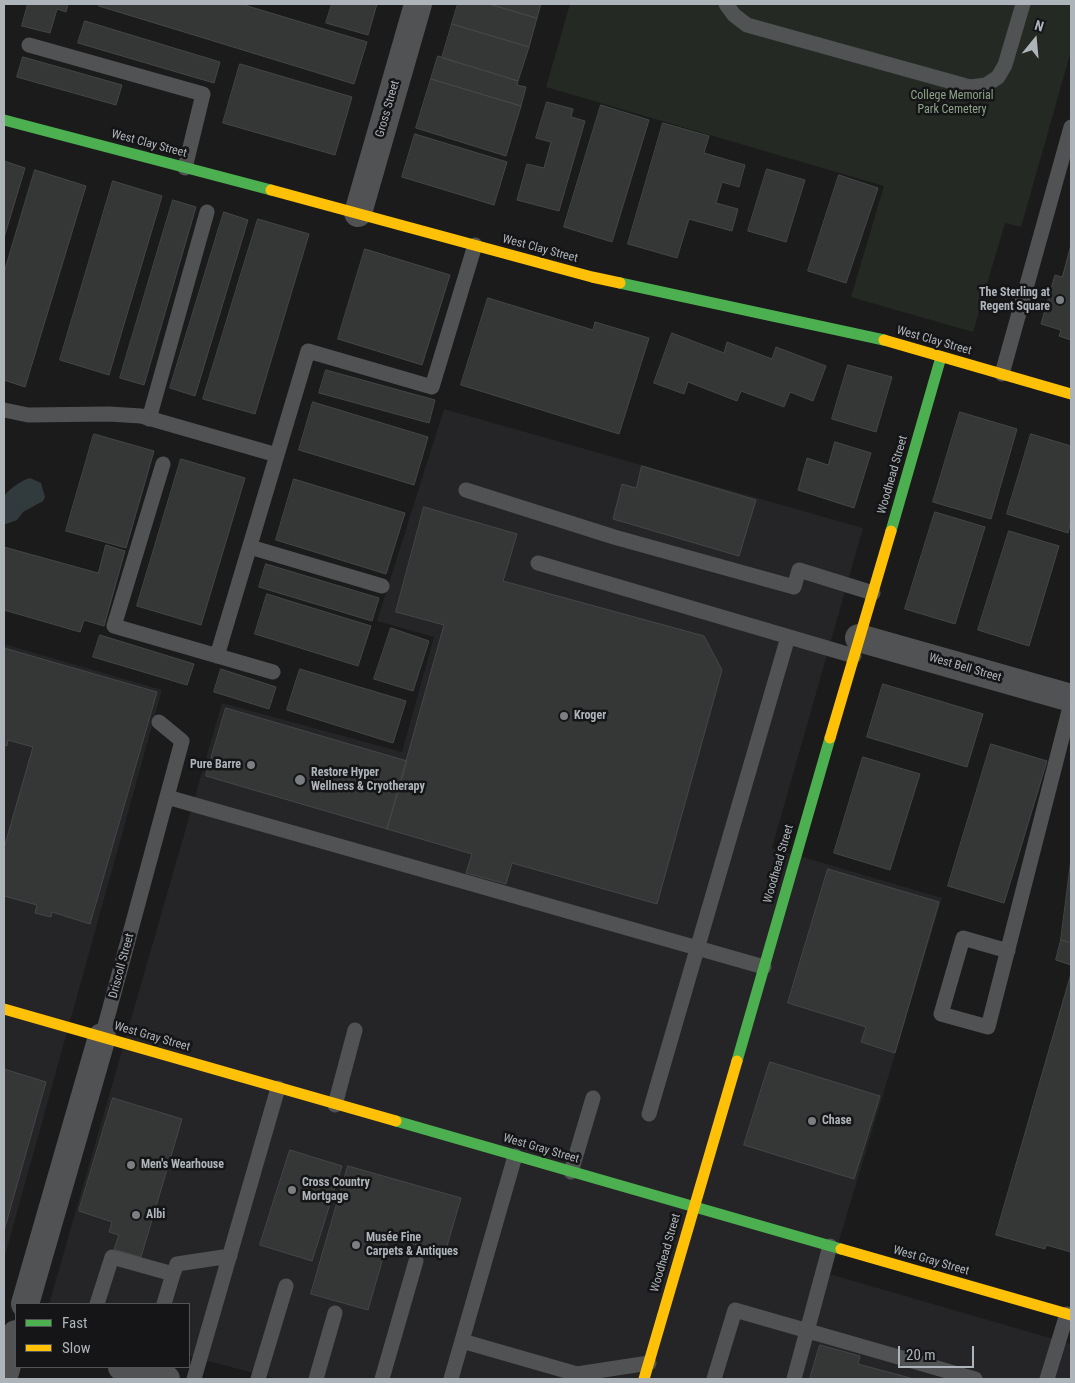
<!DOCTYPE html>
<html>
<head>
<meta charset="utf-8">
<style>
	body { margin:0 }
	#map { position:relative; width:1075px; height:1383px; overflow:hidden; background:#1b1b1b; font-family:"Roboto Condensed",sans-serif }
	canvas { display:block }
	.frame { position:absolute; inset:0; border:5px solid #aeb5ba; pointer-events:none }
	.legend { position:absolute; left:15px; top:1303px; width:175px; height:65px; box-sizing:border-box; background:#151517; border:1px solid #525558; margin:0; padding:6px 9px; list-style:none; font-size:15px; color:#aeb5ba }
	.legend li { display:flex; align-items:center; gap:10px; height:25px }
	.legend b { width:25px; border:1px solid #525558 }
	.north { position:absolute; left:1010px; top:15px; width:50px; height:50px; -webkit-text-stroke:4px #151517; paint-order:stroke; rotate:17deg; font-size:14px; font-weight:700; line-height:20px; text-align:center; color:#aeb5ba }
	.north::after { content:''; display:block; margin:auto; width:18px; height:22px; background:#aeb5ba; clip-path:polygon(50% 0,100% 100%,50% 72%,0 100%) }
	.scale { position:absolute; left:898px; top:1346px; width:76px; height:22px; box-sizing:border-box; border:2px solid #aeb5ba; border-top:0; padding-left:6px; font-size:15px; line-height:18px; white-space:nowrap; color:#aeb5ba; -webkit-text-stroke:4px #151517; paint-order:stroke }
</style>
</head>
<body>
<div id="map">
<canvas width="1075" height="1383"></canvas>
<div class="frame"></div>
<ul class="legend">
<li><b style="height:6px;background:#4caf50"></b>Fast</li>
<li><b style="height:6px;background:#ffc107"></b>Slow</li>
</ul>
<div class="north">N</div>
<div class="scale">20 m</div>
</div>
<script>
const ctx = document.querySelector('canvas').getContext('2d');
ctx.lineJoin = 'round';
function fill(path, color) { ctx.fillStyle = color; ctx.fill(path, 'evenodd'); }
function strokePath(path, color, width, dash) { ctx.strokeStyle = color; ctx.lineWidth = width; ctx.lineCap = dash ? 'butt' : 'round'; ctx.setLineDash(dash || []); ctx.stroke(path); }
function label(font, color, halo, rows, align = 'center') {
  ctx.font = font + ' "Roboto Condensed",sans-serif'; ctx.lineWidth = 5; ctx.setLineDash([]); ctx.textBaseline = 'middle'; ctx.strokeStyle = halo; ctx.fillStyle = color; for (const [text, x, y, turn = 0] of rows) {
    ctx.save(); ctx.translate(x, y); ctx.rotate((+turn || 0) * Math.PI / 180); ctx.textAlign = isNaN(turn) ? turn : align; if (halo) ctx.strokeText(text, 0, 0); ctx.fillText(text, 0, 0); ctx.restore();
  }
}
const built = new Path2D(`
	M 444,409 L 863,528 L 772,848 L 942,898 L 829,1274 L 1071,1344 L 1071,1379 L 277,1379 L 189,1356 L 189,1304 L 49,1304 L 222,703 L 402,752 L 434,637 L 377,621 Z
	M 4,644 L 162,690 L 4,1259 Z`);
const green = new Path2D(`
	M 570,4 L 1071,4 L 1071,51 L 1021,227 L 1005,223 L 973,332 L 851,297 L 884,186 L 546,87 Z`);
const water = new Path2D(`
	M 30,478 L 41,483 L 45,497 L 43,501 L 23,512 L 17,520 L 6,524 L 4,523 L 4,496 C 11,488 20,481 30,478 Z`);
const building = new Path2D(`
	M 28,4 L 68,4 L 66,12 L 57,9 L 50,33 L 22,26 Z
	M 100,4 L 241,4 L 367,42 L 354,84 L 99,6 Z
	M 332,4 L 377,4 L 368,35 L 326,23 Z
	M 458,4 L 489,4 L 537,18 L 529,47 L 452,24 Z
	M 489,4 L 541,4 L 537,18 Z
	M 85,21 L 220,62 L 214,83 L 78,43 Z
	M 452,24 L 529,47 L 518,81 L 442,58 Z
	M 438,56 L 518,81 L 517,85 L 526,87 L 521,106 L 431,79 Z
	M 23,57 L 122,85 L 116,105 L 17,77 Z
	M 240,64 L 352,97 L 335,155 L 223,123 Z
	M 431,79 L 521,106 L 506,156 L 416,128 Z
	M 547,102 L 573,109 L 571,117 L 585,121 L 559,211 L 517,200 L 527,164 L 544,168 L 551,142 L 536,138 Z
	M 601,105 L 649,120 L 612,242 L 564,227 Z
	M 663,123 L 709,136 L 704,153 L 745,165 L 739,187 L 722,182 L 716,203 L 738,209 L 732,231 L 689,219 L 677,258 L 628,244 Z
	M 415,134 L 507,162 L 494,205 L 402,177 Z
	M 4,161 L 25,168 L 4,238 Z
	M 767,169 L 805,180 L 786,242 L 748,231 Z
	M 35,170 L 86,186 L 25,387 L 4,380 L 4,273 Z
	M 839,175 L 878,188 L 846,283 L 808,271 Z
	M 113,181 L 162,196 L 109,375 L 60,360 Z
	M 173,200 L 196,207 L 144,385 L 120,378 Z
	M 224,212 L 248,220 L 195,396 L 170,388 Z
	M 258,219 L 309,234 L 255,414 L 203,399 Z
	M 1071,245 L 1071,340 L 1059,336 L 1061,330 L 1041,324 L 1055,275 L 1062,277 Z
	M 365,249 L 450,275 L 422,365 L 338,339 Z
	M 488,298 L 593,330 L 595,322 L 649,338 L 619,434 L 461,385 Z
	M 672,333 L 724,353 L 727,342 L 772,359 L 776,347 L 826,366 L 813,401 L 790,392 L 784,407 L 741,391 L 737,401 L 688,382 L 684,394 L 654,383 Z
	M 848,365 L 892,377 L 876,432 L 832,419 Z
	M 326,370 L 435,400 L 429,423 L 319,393 Z
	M 313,402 L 428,437 L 414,485 L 299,450 Z
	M 960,412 L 1017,429 L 991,519 L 933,502 Z
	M 94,434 L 154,451 L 126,548 L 66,531 Z
	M 1031,434 L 1071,446 L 1071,522 L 1068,533 L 1007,514 Z
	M 835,442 L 871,453 L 854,508 L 798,490 L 807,458 L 828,465 Z
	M 181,459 L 245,478 L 201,625 L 137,606 Z
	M 642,466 L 756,500 L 739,556 L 613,519 L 622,484 L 636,488 Z
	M 294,479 L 405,513 L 386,574 L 276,540 Z
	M 424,507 L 517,534 L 503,581 L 704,636 L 722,670 L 657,904 L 512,863 L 506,884 L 466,873 L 472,854 L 387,829 L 444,625 L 396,612 Z
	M 935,512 L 985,527 L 955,624 L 905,609 Z
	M 1009,531 L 1059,546 L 1029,646 L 978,630 Z
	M 106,545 L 125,551 L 104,626 L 84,620 L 80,632 L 4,610 L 4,547 L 98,573 Z
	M 266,564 L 379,598 L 372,621 L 259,587 Z
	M 267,594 L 371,626 L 358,666 L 255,634 Z
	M 391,628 L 429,641 L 413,691 L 374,679 Z
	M 100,635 L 194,664 L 187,685 L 93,657 Z
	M 4,648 L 157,692 L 90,924 L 52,912 L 51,917 L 35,913 L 37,905 L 4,896 L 4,848 L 33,747 L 8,740 L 7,746 L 4,745 Z
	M 221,669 L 276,687 L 269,709 L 214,692 Z
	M 300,669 L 406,701 L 393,743 L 287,710 Z
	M 883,684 L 983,714 L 967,767 L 867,737 Z
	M 226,708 L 407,761 L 387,829 L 206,776 Z
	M 991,744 L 1047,761 L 1004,903 L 948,886 Z
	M 863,757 L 920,774 L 890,870 L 834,853 Z
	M 1071,859 L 1071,943 L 1061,940 Z
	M 828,869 L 939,902 L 895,1053 L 861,1042 L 866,1027 L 788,1003 Z
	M 1061,940 L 1071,943 L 1071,965 L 1056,960 Z
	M 1071,974 L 1071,1252 L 1046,1245 L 1045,1249 L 996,1235 Z
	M 770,1062 L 880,1096 L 854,1179 L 744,1145 Z
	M 4,1069 L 46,1082 L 4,1231 Z
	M 113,1098 L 182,1119 L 141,1257 L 114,1249 L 119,1235 L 109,1232 L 112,1222 L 79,1211 Z
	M 290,1150 L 342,1166 L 312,1261 L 260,1245 Z
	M 348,1166 L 461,1198 L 445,1253 L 389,1237 L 368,1310 L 311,1294 Z
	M 820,1345 L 860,1356 L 858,1364 L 914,1379 L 810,1379 Z`);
const lane = new Path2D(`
	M 726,4 L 734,15 L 747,25 L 970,87 L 986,85 L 998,77 L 1005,65 L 1023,4
	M 29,45 L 203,94 L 185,168
	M 1002,374 L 1071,127
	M 4,410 L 28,415 L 109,414 L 141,416 L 277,455
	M 149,419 L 207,212
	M 163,464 L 114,626 L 273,672
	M 466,490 L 614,537 L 794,587 L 799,570 L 873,593
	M 250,547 L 382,586
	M 538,563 L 854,656
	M 217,656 L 308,351 L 432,387 L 475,245
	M 167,797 L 764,967
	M 1008,951 L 963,938 L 941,1014 L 988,1027 L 1071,703
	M 102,1037 L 182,741 L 159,722
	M 335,1105 L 355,1030
	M 649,1114 L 788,637
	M 571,1172 L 593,1098
	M 173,1274 L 177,1264 L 230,1256
	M 97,1304 L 112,1257 L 173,1274 L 164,1304
	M 462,1341 L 577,1374 L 649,1363
	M 194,1379 L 278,1088
	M 258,1379 L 286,1286
	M 316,1379 L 335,1313
	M 382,1379 L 416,1261
	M 451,1379 L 515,1156
	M 714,1379 L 735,1310 L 975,1379
	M 794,1379 L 830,1246
	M 1047,1379 L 1067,1314`);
const street = new Path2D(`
	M 358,213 L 418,4
	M 859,638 L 1071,698
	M 25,1304 L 102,1037
	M 122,1367 L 166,1379
	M 4,1376 L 16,1334`);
const fast = new Path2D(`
	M 4,120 L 271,190
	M 620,283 L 884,340
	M 891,531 L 941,357
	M 737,1061 L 830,738
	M 396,1121 L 841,1249`);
const slow = new Path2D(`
	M 271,190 L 592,277 L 620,283
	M 884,340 L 1071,394
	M 830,738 L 891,531
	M 4,1009 L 396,1121
	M 841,1249 L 1071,1315
	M 644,1379 L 737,1061`);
const markers = [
	[1060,300,5,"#7b7f82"],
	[564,716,5,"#7b7f82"],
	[251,765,5,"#7b7f82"],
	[300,780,6,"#7b7f82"],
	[812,1121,5,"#7b7f82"],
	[131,1165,5,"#7b7f82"],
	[292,1190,5,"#7b7f82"],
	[136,1215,5,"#7b7f82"],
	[356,1245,5,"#7b7f82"]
];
const parkNames = [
	["College Memorial",952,96],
	["Park Cemetery",952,110]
];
const streetNames = [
	["Gross Street",388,109,-74],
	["West Clay Street",149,144,15],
	["West Clay Street",540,249,15],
	["West Clay Street",934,341,16],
	["Woodhead Street",893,475,-74],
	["West Bell Street",965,668,16],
	["Woodhead Street",779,864,-74],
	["Driscoll Street",122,966,-75],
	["West Gray Street",152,1037,16],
	["West Gray Street",541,1149,16],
	["Woodhead Street",666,1253,-74],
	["West Gray Street",931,1261,16]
];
const poiNames = [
	["The Sterling at",1050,293,"right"],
	["Regent Square",1050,307,"right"],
	["Kroger",574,716],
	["Pure Barre",241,765,"right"],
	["Restore Hyper",311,773],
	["Wellness & Cryotherapy",311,787],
	["Chase",822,1121],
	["Men's Wearhouse",141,1165],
	["Cross Country",302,1183],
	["Mortgage",302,1197],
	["Albi",146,1215],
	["Musée Fine",366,1238],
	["Carpets & Antiques",366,1252]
];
fill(built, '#252527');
fill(green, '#242a23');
fill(water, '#313b3e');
fill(building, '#353636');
strokePath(building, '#444647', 1);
strokePath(lane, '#505254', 15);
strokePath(street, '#505254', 28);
strokePath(fast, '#4caf50', 11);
strokePath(slow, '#ffc107', 11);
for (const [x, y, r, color] of markers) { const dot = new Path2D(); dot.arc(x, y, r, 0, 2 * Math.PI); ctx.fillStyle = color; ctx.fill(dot); strokePath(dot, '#151517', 2); }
label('12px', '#8ca387', '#151517', parkNames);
label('12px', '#aeb5ba', '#151517', streetNames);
label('bold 12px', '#aeb5ba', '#151517', poiNames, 'left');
</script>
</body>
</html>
